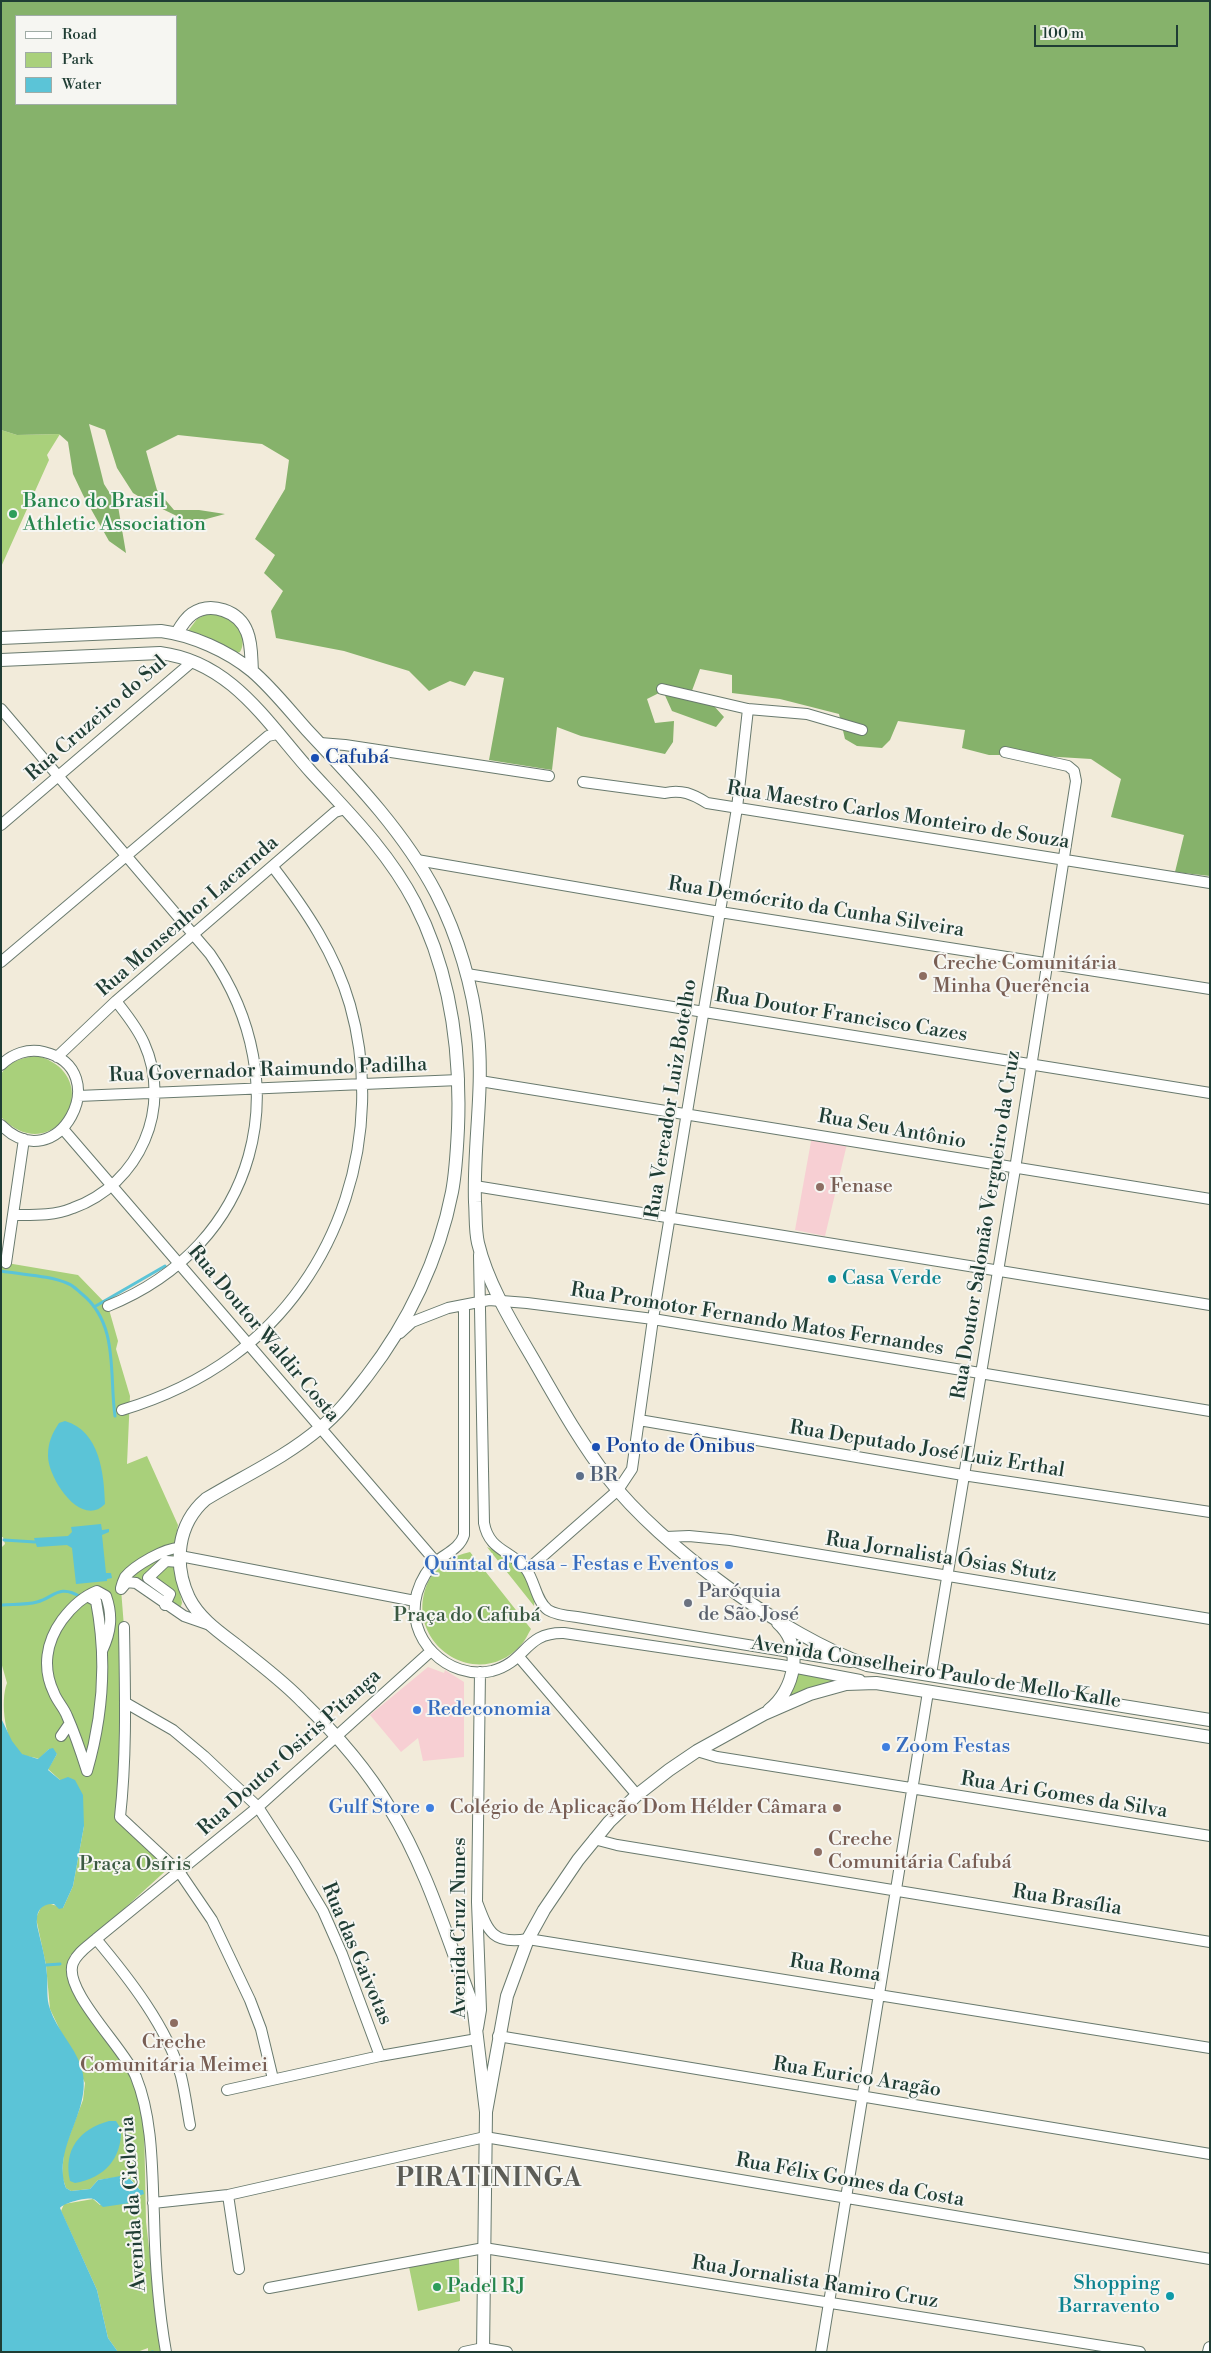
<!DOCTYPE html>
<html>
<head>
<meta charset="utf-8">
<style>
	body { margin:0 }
	#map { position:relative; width:1211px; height:2353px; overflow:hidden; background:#f2ebda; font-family:"Libre Bodoni",serif }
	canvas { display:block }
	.frame { position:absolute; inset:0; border:2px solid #1f3d34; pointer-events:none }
	.legend { position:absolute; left:15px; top:15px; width:162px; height:90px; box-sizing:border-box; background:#f6f6f2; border:1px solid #a0aca6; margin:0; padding:6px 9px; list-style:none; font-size:15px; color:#1f3d34 }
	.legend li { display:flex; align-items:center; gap:10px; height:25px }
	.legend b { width:25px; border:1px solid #a0aca6 }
	.scale { position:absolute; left:1034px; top:25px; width:144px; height:22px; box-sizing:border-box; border:2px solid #1f3d34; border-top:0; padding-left:6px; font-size:15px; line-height:18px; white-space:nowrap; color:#1f3d34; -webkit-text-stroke:4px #f6f6f2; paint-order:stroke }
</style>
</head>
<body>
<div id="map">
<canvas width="1211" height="2353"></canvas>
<div class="frame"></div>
<ul class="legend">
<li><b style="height:6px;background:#fff"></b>Road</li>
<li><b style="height:14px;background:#a9d07b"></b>Park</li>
<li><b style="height:14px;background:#5bc4d7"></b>Water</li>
</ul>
<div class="scale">100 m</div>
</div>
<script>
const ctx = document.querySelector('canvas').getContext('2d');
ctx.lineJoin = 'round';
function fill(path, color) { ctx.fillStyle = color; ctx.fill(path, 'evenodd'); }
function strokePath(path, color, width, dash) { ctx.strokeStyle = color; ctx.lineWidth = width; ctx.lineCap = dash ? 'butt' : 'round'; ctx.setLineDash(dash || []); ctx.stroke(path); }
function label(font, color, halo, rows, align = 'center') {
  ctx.font = font + ' "Libre Bodoni",serif'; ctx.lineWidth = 4; ctx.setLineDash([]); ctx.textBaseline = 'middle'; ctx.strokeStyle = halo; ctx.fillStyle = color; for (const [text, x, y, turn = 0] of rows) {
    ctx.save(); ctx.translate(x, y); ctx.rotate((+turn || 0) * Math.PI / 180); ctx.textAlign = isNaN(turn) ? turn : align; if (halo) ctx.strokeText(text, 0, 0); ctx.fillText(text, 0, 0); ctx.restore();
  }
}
const built = new Path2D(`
	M 812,1136 L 847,1144 L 825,1236 L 795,1230 Z
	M 428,1667 L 444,1673 L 445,1670 L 464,1682 L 464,1757 L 423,1761 L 418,1738 L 401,1752 L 370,1715 Z`);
const green = new Path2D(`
	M 1,430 L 17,435 L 60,434 L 47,455 L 49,460 L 1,567 Z
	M 207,614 C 212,614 219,613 223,615 C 237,620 248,639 240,652 L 236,653 L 188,631 L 197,619 Z
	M 38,1056 C 109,1077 55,1171 2,1118 L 1,1074 C 9,1061 23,1057 38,1056 Z
	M 1,1262 L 78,1275 L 108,1306 L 118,1341 L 116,1349 L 130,1396 L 127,1464 L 147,1456 L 178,1525 L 173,1556 L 182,1603 L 180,1609 L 136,1583 L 121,1589 L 124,1627 L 120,1817 L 172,1865 L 80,1949 L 78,1955 L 71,1954 L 68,1963 L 106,2039 L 133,2079 L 139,2099 L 144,2125 L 146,2222 L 161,2352 L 148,2352 L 148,2348 L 137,2352 L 118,2352 L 108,2338 L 97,2290 L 61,2211 L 64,2204 L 93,2199 L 100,2205 C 113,2202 135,2202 143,2190 L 140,2190 L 131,2179 L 127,2180 L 126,2176 L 98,2180 L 90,2189 L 71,2191 L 66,2188 L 62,2176 L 64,2150 L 83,2100 L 85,2083 L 50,2009 L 46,1965 L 36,1918 L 41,1907 L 48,1903 L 63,1908 L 73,1886 L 84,1826 L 60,1780 L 48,1769 L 57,1754 L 49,1749 L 39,1759 C 34,1757 28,1757 23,1755 C 4,1746 0,1700 7,1683 L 1,1662 L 1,1548 L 5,1544 L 3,1537 L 1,1537 Z
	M 487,1547 C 508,1555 539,1581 534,1606 Z
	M 470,1552 L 531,1629 C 528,1634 525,1641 521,1645 C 477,1694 401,1642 428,1582 C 436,1565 452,1556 470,1552 Z
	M 796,1672 L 853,1681 L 783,1702 Z
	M 459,2258 L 460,2301 L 418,2311 L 409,2267 Z`);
const forest = new Path2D(`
	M 1,1 L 1210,1 L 1210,876 L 1175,872 L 1184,835 L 1111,817 L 1121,779 L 1091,759 L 1026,755 L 989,755 L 962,748 L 965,730 L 898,721 L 890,740 L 882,748 L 857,746 L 845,739 L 839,714 L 780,699 L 732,693 L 732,675 L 700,669 L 690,696 L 714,706 L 724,717 L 716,727 L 672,711 L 663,691 L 647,699 L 655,723 L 674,721 L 673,742 L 665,754 L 581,736 L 557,727 L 552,770 L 489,760 L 504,678 L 474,671 L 465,686 L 450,681 L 429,691 L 409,671 L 344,651 L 276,638 L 271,611 L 283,591 L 264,573 L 275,555 L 255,539 L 285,489 L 289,460 L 262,444 L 178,435 L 146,451 L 157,490 L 174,510 L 199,510 L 225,514 L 199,521 L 183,519 L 148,502 L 133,493 L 117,468 L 105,430 L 89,424 L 104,484 L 118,506 L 126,553 L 109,541 L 83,495 L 73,474 L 68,442 L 59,434 L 17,435 L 1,430 ZM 16,16 L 176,16 L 176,104 L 16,104 Z`);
const water = new Path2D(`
	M 65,1421 C 100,1431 104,1474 105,1504 C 81,1529 48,1478 48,1456 C 48,1442 52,1434 59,1423 Z
	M 101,1524 L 102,1530 L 109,1529 L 109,1532 L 102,1535 L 106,1573 L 111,1573 L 112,1578 L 107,1579 L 107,1581 L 76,1584 L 72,1548 L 67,1545 L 37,1547 L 34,1538 L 68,1536 L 72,1532 L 71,1527 Z
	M 1,1718 L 12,1741 L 22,1754 L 38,1759 L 49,1749 L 53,1748 L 57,1754 L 48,1770 L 60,1780 L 68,1777 L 75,1780 L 83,1795 L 84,1826 L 73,1886 L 63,1908 L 59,1909 L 54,1904 C 45,1903 37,1908 37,1919 C 36,1924 39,1932 40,1938 C 43,1950 46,1962 47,1975 C 48,1987 46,1998 50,2009 C 57,2030 74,2046 81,2066 C 95,2110 51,2145 66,2188 L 71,2191 L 90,2189 L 98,2180 L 126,2175 L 127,2179 L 130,2179 L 140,2190 L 143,2190 L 144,2194 L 130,2199 L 130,2203 L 103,2207 C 100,2205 97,2200 93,2199 C 87,2197 64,2203 60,2208 L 97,2290 L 108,2338 L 118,2352 L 1,2352 Z
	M 109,2121 L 116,2121 L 121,2129 C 122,2159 104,2178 75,2183 L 70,2181 C 63,2149 80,2129 109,2121 Z`);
const stream = new Path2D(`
	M 1,1271 C 24,1275 48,1275 69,1284 C 74,1286 78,1291 82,1294 C 119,1324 109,1374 115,1416
	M 94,1307 L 165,1266
	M 4,1540 L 35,1542
	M 1,1605 C 13,1604 26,1605 37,1602 C 54,1598 58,1583 81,1597
	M 46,1965 L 60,1964
	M 152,2352 L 153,2352`);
const minor = new Path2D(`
	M 662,689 L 748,709 L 807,714 L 862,730
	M 1,709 L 210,954 C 300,1084 257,1246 108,1306
	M 320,743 L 345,745 L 549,776
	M 583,782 L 665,793 C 681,789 693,794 707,803 L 1210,883
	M 1,825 L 193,661
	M 417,860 L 720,912 L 1210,989
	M 1,962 L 268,736 L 277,734
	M 467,974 L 1210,1093
	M 57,1057 L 116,1001 L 335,812 L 345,809
	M 1,1065 C 12,1054 28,1048 44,1052 C 117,1069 58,1182 1,1125
	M 480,1081 L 1210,1199
	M 78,1096 L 459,1080
	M 63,1129 L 436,1562
	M 475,1186 L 1210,1305
	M 13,1215 C 33,1215 54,1216 73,1208 C 140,1184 173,1107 144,1043 C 137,1027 126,1014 116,1001
	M 479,1255 L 484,1523 C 489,1551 511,1550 526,1569 C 535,1581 536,1601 548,1610 C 556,1615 568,1616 577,1617 L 851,1662
	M 6,1263 L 24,1139
	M 464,1305 L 464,1535 C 460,1548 447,1553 437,1561 C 427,1569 421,1580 417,1593 C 404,1638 448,1681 492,1671 C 527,1662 524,1632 564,1633 L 781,1665 L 860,1680
	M 400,1333 L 412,1322 L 448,1308 L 489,1300 L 527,1303 L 653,1319 L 1210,1411
	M 122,1410 C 162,1398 199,1381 233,1356 C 341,1277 386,1132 350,1005 C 335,953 306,910 273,867
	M 639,1420 L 963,1475 L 1210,1512
	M 666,1537 L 689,1536 L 730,1540 L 1210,1619
	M 180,1556 L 415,1601
	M 527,1570 L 618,1490 L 632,1469 L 653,1319 L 737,808 L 748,709
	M 121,1588 C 122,1584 123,1581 125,1577 C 134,1566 166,1547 180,1548
	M 121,1589 L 127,1582 L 136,1583 L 184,1616 L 210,1625
	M 165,1605 L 170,1594 L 148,1578 L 166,1561 L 180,1562
	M 124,1627 C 125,1690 127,1754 120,1817 L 180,1873 L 212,1920 L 250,2000 L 261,2029 L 273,2079
	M 519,1657 L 637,1795
	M 931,1674 L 1015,1169 L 1076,781 L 1074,771 L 1068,766 L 1005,752
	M 126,1703 L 173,1730 L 204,1756 L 258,1807 L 295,1864 L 323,1911 L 342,1954 L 380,2056
	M 61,1736 L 70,1723
	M 697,1751 L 717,1757 L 1210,1836
	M 87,1771 C 81,1752 75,1734 67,1716 C 64,1708 57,1701 54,1693 C 42,1668 46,1642 62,1620 C 71,1608 84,1596 97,1591 L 106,1596 C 113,1616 111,1632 102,1651
	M 87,1771 C 103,1716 107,1658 96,1601 L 87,1596
	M 594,1839 L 617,1845 L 1210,1942
	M 477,1902 C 488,1931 492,1945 528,1939 L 1210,2048
	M 96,1939 C 128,1977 168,2028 181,2076 C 185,2092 187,2109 190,2125
	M 478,2028 L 481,2010 L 477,1902 L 480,1672
	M 498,2036 L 1210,2154
	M 227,2090 L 380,2056 L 477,2039
	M 228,2195 L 239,2269
	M 153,2203 L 228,2195 L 485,2137 L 1210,2259
	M 269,2288 L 484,2248 L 1140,2352
	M 166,2352 C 158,2307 155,2261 154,2216 C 152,2171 153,2119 136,2077 C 126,2050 62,1990 73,1963 C 77,1953 88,1946 96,1939 L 258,1807 L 431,1651
	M 464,2352 L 483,2348 L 507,2352
	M 821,2352 L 928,1692`);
const major = new Path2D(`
	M 177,633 C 181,626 185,619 192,614 C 211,601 239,611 247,632 C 252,644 251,658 252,671
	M 1,638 L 161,631 C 192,635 228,651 252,671 C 272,688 289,710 307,730 C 354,780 404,832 436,893 C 458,936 473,987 478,1034 C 484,1090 473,1146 475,1202 C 476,1215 475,1230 478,1243 C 488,1285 514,1326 536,1364 C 558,1402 580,1442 608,1478 C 660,1546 786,1637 867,1665 L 1210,1720
	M 1,660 L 160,653 C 232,662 267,723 312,773 C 350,814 389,853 415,903 C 451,973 461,1050 458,1128 C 457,1149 456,1171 452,1192 C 439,1259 408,1323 367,1376 C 353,1394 338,1414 320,1428 C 286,1457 244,1476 206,1499 C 177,1524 173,1564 189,1598 C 200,1620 222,1634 240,1648 C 261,1665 284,1682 303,1702 C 335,1733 366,1768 389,1807 C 425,1865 446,1934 470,1998 L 474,2012 L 486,2112
	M 769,1710 C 795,1690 804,1646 778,1623
	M 483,2352 L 486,2112 L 507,1996 L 528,1939 L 544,1910 L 578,1860 L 609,1822 L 637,1795 L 669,1770 L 697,1751 L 764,1714 L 810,1694 L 846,1684 L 876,1683 L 1210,1737
	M 1209,2352 L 1210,2348`);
const markers = [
	[13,514,5,"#2e9e5b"],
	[315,758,5,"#1a4fb4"],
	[923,976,5,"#8d6e63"],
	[820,1187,5,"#8d6e63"],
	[832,1279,5,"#0f9aa8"],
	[596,1447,5,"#1a4fb4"],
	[580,1476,5,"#5c6f8a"],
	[729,1565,5,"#3f7fe0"],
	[688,1603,5,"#6b7280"],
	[417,1710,5,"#3f7fe0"],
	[886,1747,5,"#3f7fe0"],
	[430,1808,5,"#3f7fe0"],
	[837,1808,5,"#8d6e63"],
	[818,1852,5,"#8d6e63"],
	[174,2023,5,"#8d6e63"],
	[437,2287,5,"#2e9e5b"],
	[1170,2296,5,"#0f9aa8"]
];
const leisureNames = [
	["Banco do Brasil",23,502],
	["Athletic Association",23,525],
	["Padel RJ",447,2287]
];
const streetNames = [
	["Rua Cruzeiro do Sul",97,719,-41],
	["Rua Maestro Carlos Monteiro de Souza",898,816,9],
	["Rua Demócrito da Cunha Silveira",816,908,9],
	["Rua Monsenhor Lacarnda",188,917,-41],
	["Rua Doutor Francisco Cazes",841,1016,9],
	["Rua Governador Raimundo Padilha",268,1071,-2],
	["Rua Vereador Luiz Botelho",672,1099,-81],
	["Rua Seu Antônio",892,1130,10],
	["Rua Doutor Salomão Vergueiro da Cruz",987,1225,-81],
	["Rua Promotor Fernando Matos Fernandes",757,1320,9],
	["Rua Doutor Waldir Costa",263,1334,50],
	["Rua Deputado José Luiz Erthal",927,1450,9],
	["Rua Jornalista Ósias Stutz",941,1558,9],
	["Avenida Conselheiro Paulo de Mello Kalle",936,1673,9],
	["Rua Doutor Osiris Pitanga",290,1753,-42],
	["Rua Ari Gomes da Silva",1064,1796,9],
	["Rua Brasília",1067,1901,9],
	["Avenida Cruz Nunes",460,1928,-90],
	["Rua das Gaivotas",356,1954,67],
	["Rua Roma",835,1969,9],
	["Rua Eurico Aragão",857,2078,9],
	["Rua Félix Gomes da Costa",850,2181,10],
	["Avenida da Ciclovia",134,2204,-94],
	["Rua Jornalista Ramiro Cruz",815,2283,9]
];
const transitNames = [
	["Cafubá",325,758],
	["Ponto de Ônibus",606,1447]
];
const educationNames = [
	["Creche Comunitária",933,964],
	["Minha Querência",933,987],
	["Fenase",830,1187],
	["Colégio de Aplicação Dom Hélder Câmara",827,1808,"right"],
	["Creche",828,1840],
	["Comunitária Cafubá",828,1863],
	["Creche",174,2043,"center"],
	["Comunitária Meimei",174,2066,"center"]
];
const cultureNames = [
	["Casa Verde",842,1279],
	["Shopping",1160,2284,"right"],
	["Barravento",1160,2307,"right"]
];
const serviceNames = [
	["BR",590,1476]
];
const shopNames = [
	["Quintal d'Casa - Festas e Eventos",719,1565],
	["Redeconomia",427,1710,"left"],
	["Zoom Festas",896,1747,"left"],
	["Gulf Store",420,1808]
];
const worshipNames = [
	["Paróquia",698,1592],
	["de São José",698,1615]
];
const parkNames = [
	["Praça do Cafubá",467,1616],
	["Praça Osíris",135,1865]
];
const districtNames = [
	["PIRATININGA",489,2180]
];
fill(built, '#f7cfd3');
fill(green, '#a9d07b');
fill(forest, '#86b26b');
fill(water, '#5bc4d7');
strokePath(stream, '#5bc4d7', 3);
strokePath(minor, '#697a6e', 12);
strokePath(major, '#697a6e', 14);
strokePath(minor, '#fff', 10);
strokePath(major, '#fff', 12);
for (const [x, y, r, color] of markers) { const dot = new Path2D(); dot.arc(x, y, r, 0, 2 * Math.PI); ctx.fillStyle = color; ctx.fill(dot); strokePath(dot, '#f6f6f2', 2); }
label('20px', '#27864d', '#f6f6f2', leisureNames, 'left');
label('20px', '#1f3d34', '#f6f6f2', streetNames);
label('20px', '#164399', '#f6f6f2', transitNames, 'left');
label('20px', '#785e54', '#f6f6f2', educationNames, 'left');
label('20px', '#0d838f', '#f6f6f2', cultureNames, 'left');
label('20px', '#4e5e75', '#f6f6f2', serviceNames, 'left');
label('20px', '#366cbe', '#f6f6f2', shopNames, 'right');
label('20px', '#5b616d', '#f6f6f2', worshipNames, 'left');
label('20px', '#3b5a42', '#f6f6f2', parkNames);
ctx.letterSpacing = '1px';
label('bold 25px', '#5c5c56', '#f6f6f2', districtNames);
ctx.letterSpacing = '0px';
</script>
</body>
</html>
